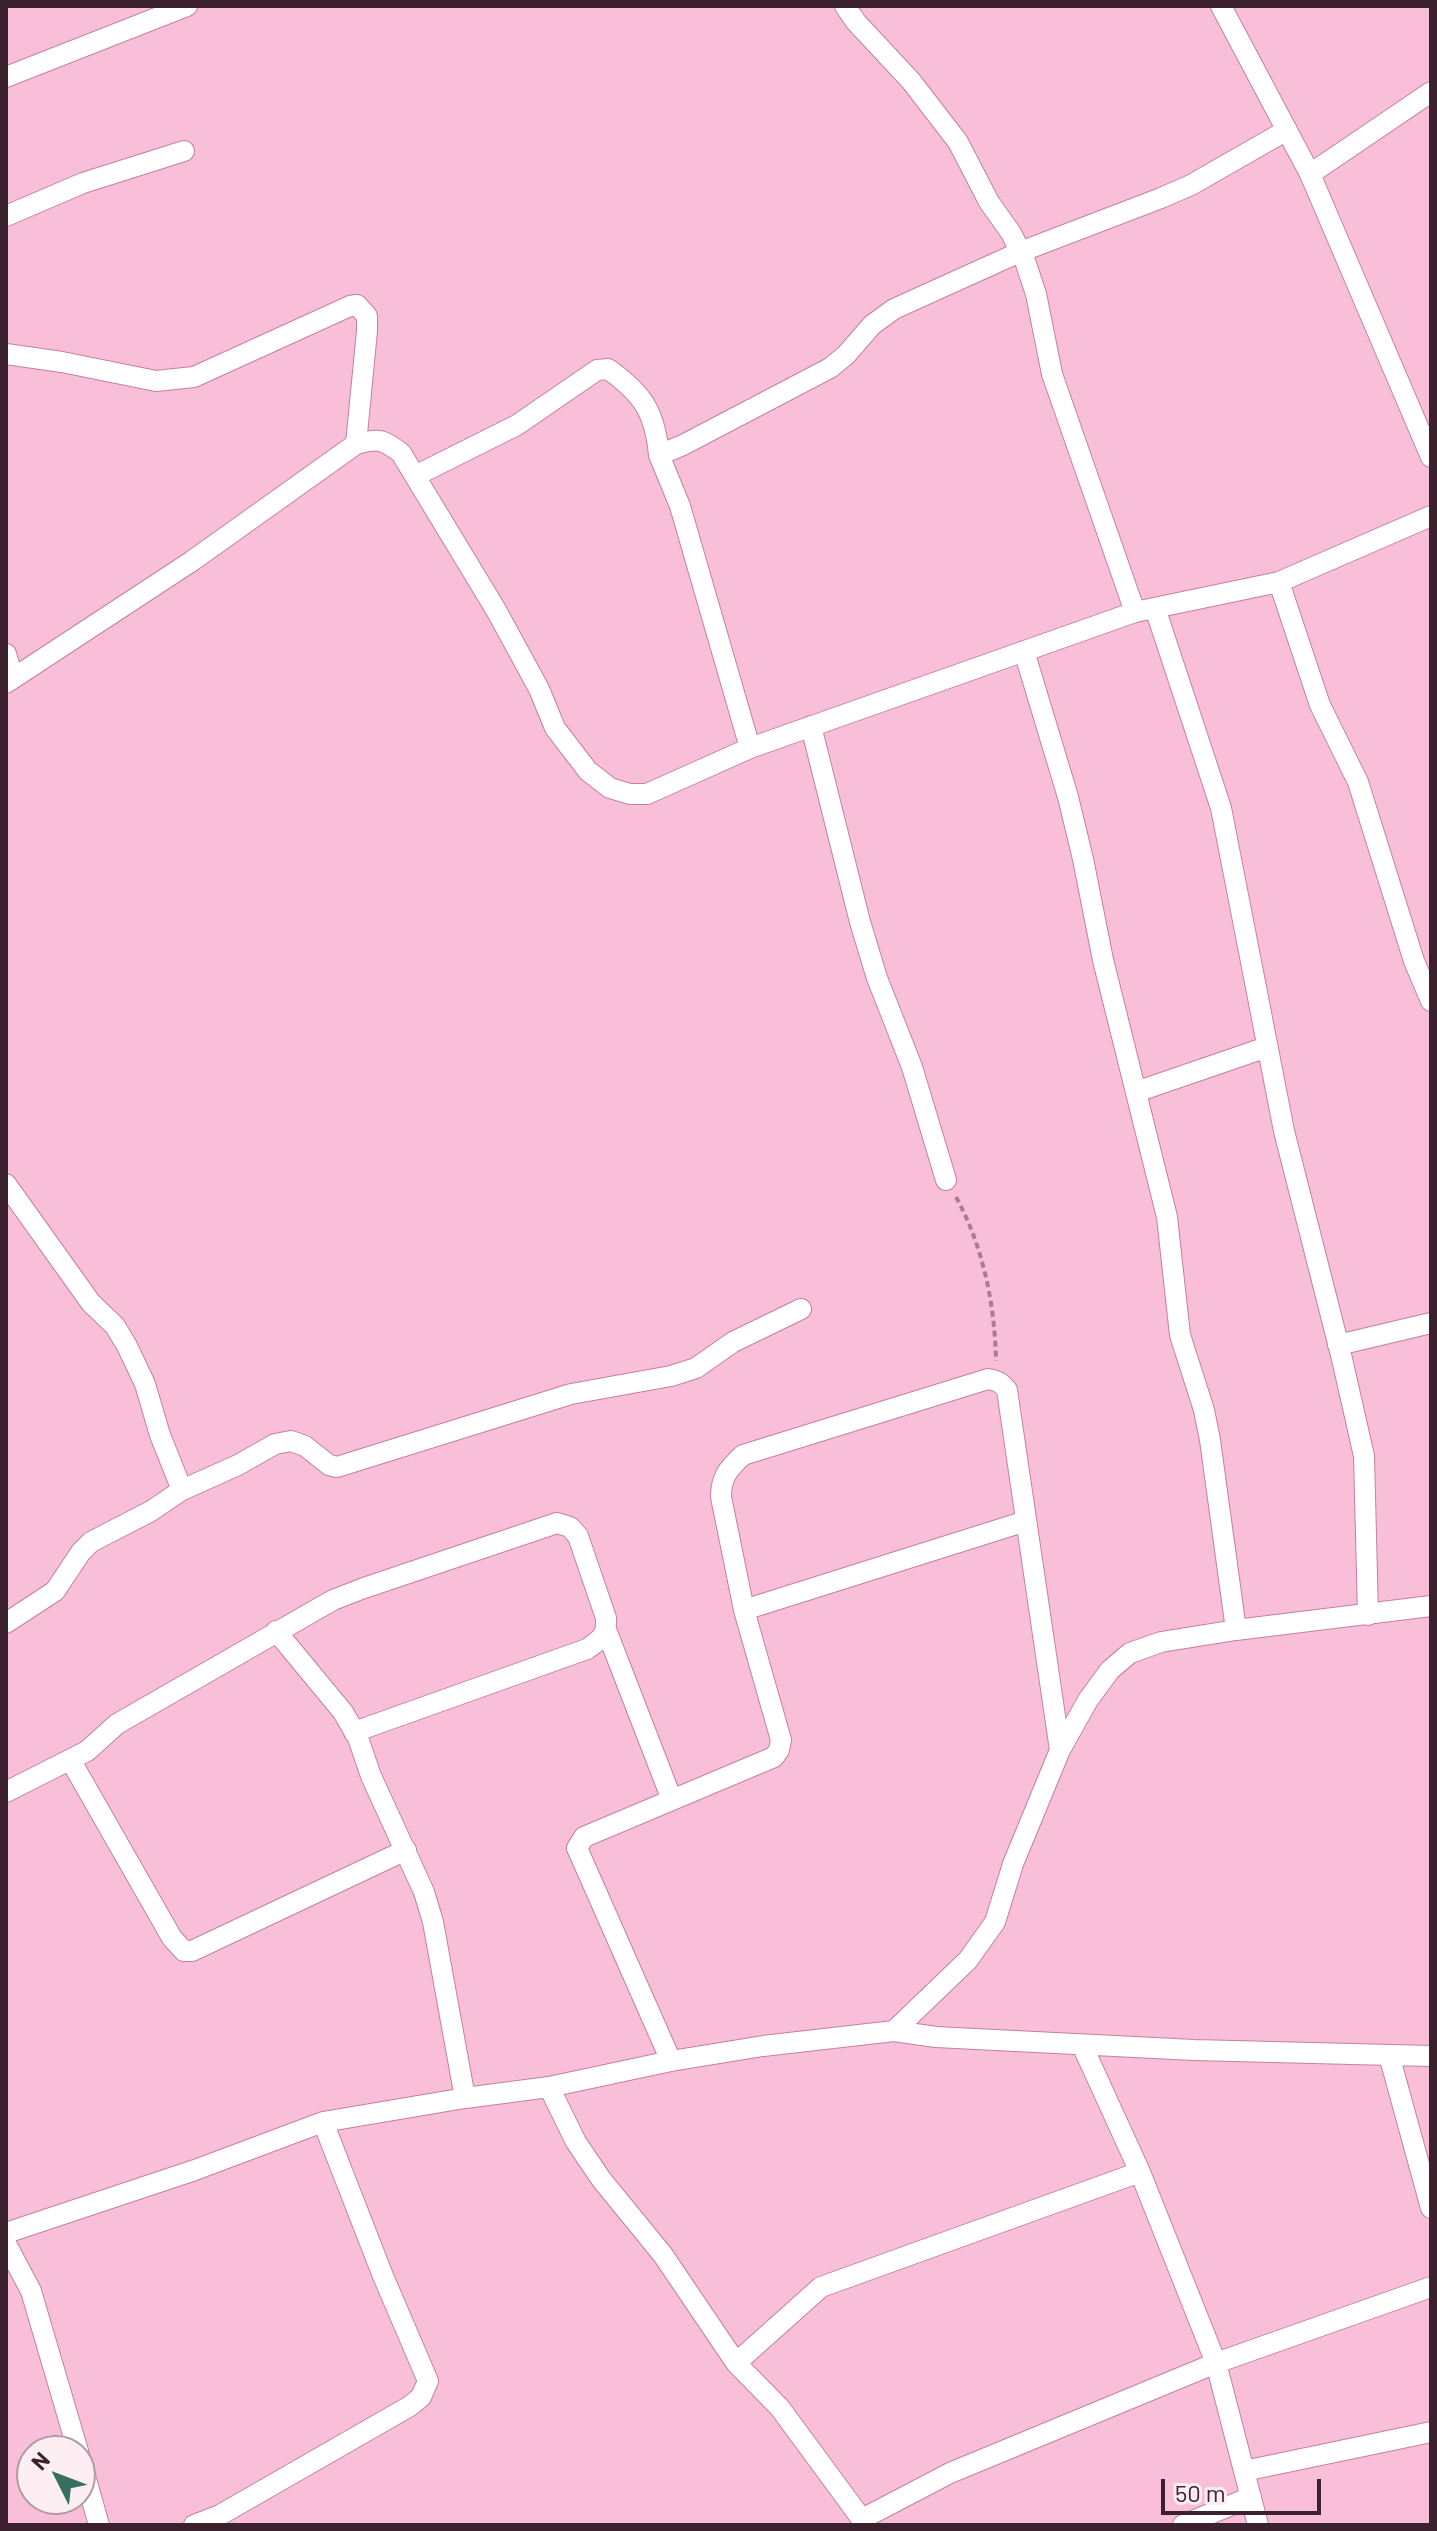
<!DOCTYPE html>
<html>
<head>
<meta charset="utf-8">
<style>
	body { margin:0 }
	#map { position:relative; width:1437px; height:2531px; overflow:hidden; background:#f9bfd8; font-family:Barlow,sans-serif }
	canvas { display:block }
	.frame { position:absolute; inset:0; border:8px solid #3b202d; pointer-events:none }
	.north { position:absolute; left:16px; top:2435px; width:80px; height:80px; box-sizing:border-box; background:#fdeef4; border:2px solid #af9ca4; border-radius:50%; rotate:312deg; font-size:22px; font-weight:700; line-height:32px; text-align:center; color:#3b202d }
	.north::after { content:''; display:block; margin:auto; width:28px; height:36px; background:#34725f; clip-path:polygon(50% 0,100% 100%,50% 72%,0 100%) }
	.scale { position:absolute; left:1161px; top:2479px; width:160px; height:36px; box-sizing:border-box; border:4px solid #3b202d; border-top:0; padding-left:10px; font-size:24px; line-height:28px; white-space:nowrap; color:#3b202d; -webkit-text-stroke:6px #fdeef4; paint-order:stroke }
</style>
</head>
<body>
<div id="map">
<canvas width="1437" height="2531"></canvas>
<div class="frame"></div>
<div class="north">N</div>
<div class="scale">50 m</div>
</div>
<script>
const ctx = document.querySelector('canvas').getContext('2d');
ctx.lineJoin = 'round';
function strokePath(path, color, width, dash) { ctx.strokeStyle = color; ctx.lineWidth = width; ctx.lineCap = dash ? 'butt' : 'round'; ctx.setLineDash(dash || []); ctx.stroke(path); }
const path = new Path2D(`
	M 956,1197 C 983,1246 995,1305 996,1361`);
const minor = new Path2D(`
	M 845,6 L 856,22 L 911,81 L 958,142 L 989,202 L 1011,233 L 1025,261 L 1036,294 L 1052,374 L 1135,612
	M 1221,6 L 1310,174 L 1431,457
	M 6,77 L 187,6
	M 1310,174 L 1431,92
	M 6,216 L 83,183 L 184,151
	M 6,354 L 62,362 L 156,381 L 194,377 L 350,306 L 357,305 L 367,316 L 367,331 L 356,444
	M 415,476 L 517,425 L 597,370 L 608,369 C 643,394 655,412 659,455
	M 1279,582 L 1320,705 L 1358,782 L 1414,961 L 1431,1001
	M 1155,608 L 1221,808 L 1284,1131 L 1342,1359 L 1364,1456 L 1368,1615
	M 1024,651 L 1068,797 L 1083,859 L 1103,960 L 1167,1217 L 1180,1335 L 1204,1410 L 1210,1440 L 1236,1630
	M 6,654 L 13,678
	M 6,683 L 192,561 L 356,444 C 379,438 382,439 401,453 L 496,610 L 539,689 L 555,728 L 588,771 L 610,788 L 630,794 L 647,794 L 750,748 L 1135,612 L 1279,582 L 1431,516
	M 811,726 L 860,922 L 877,978 L 912,1067 L 946,1180
	M 750,748 L 680,506 L 659,455 L 683,445 L 830,368 L 846,355 L 872,325 L 894,309 L 1020,252 L 1161,198 L 1191,185 L 1287,130
	M 1136,1092 L 1267,1047
	M 6,1184 L 91,1303 L 115,1326 L 127,1346 L 145,1384 L 160,1435 L 182,1490
	M 1338,1345 L 1431,1323
	M 744,1610 L 1026,1521
	M 6,1623 L 55,1591 L 81,1552 L 91,1542 L 151,1511 L 182,1490 L 238,1465 L 275,1444 L 291,1441 L 305,1446 L 329,1465 L 337,1467 L 571,1394 L 671,1376 L 696,1368 L 733,1342 L 801,1309
	M 276,1631 L 343,1712 L 358,1738 L 371,1776 L 424,1892 L 433,1922 L 465,2098
	M 607,1632 L 672,1800
	M 71,1761 L 172,1938 L 184,1951 L 192,1951 L 406,1850
	M 6,1792 L 87,1751 L 117,1724 L 333,1600 L 364,1588 L 557,1523 L 570,1527 L 578,1536 L 606,1618 C 607,1636 601,1639 587,1649 L 354,1732
	M 894,2031 L 936,2037 L 1194,2050 L 1431,2056
	M 1082,2045 L 1140,2172 L 1216,2363 L 1258,2525
	M 1389,2055 L 1431,2208
	M 671,2061 L 577,1848 L 584,1837 L 774,1757 L 779,1750 L 781,1740 L 744,1610 L 721,1497 C 721,1477 728,1469 743,1455 L 988,1379 C 997,1380 1002,1383 1007,1390 L 1060,1750
	M 549,2087 L 576,2142 L 601,2179 L 663,2255 L 736,2363 L 780,2408 L 866,2525
	M 6,2233 L 195,2170 L 323,2122 L 465,2098 L 549,2087 L 671,2061 L 763,2046 L 894,2031 L 968,1960 L 995,1922 L 1013,1864 L 1060,1750 L 1088,1700 L 1110,1670 L 1130,1653 L 1161,1642 L 1236,1630 L 1431,1606
	M 6,2244 L 31,2291 L 78,2451
	M 736,2363 L 821,2287 L 1140,2172
	M 80,2458 L 99,2525
	M 1244,2471 L 1431,2432
	M 862,2519 L 950,2473 L 1216,2363 L 1431,2287
	M 194,2525 L 220,2515 L 410,2406 L 421,2397 L 428,2381 L 383,2276 L 323,2122
	M 1183,2525 L 1251,2497`);
strokePath(minor, '#c4809f', 22);
strokePath(path, '#a97c90', 4, [6, 4]);
strokePath(minor, '#fff', 20);
</script>
</body>
</html>
